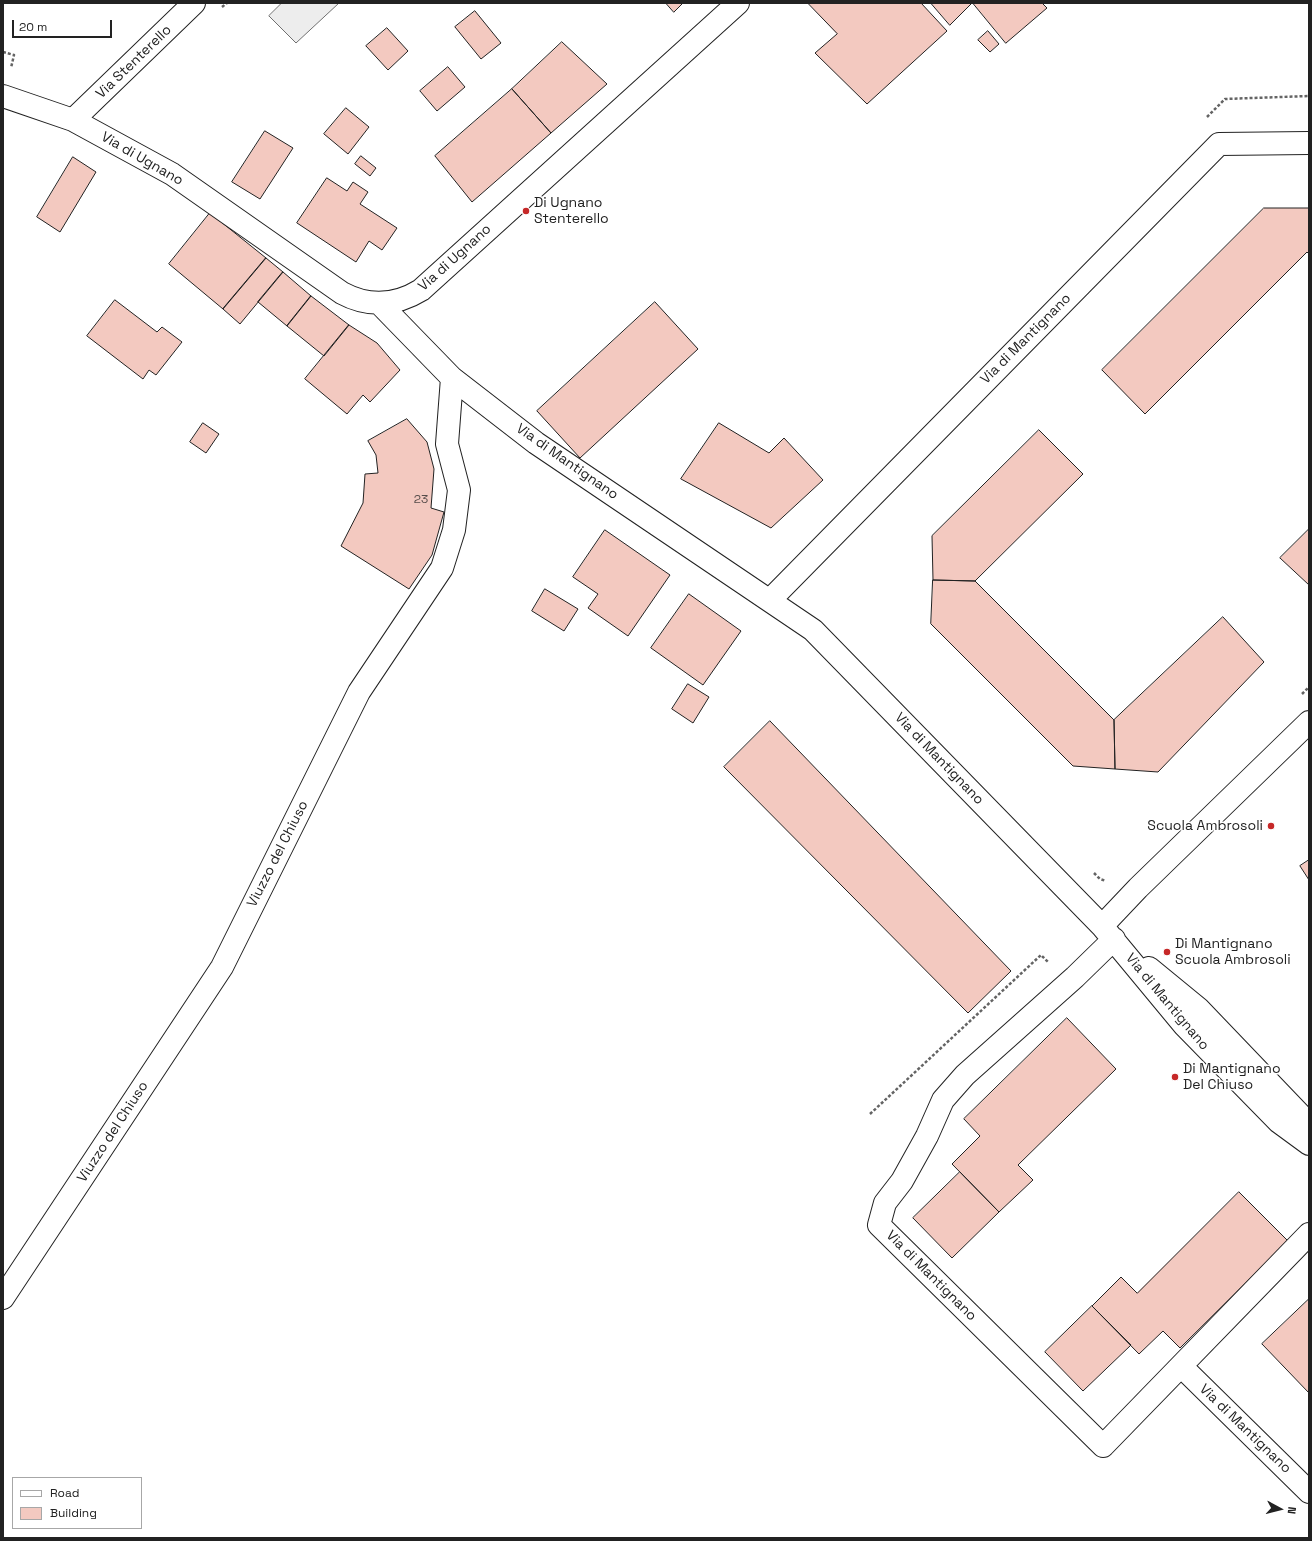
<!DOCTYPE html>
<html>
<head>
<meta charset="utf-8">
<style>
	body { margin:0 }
	#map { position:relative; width:1312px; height:1541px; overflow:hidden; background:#fff; font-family:"Space Grotesk",sans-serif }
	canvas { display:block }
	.frame { position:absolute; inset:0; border:4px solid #222; pointer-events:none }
	.legend { position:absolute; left:12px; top:1477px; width:130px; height:52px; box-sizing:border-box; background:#fff; border:1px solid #a7a7a7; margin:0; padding:5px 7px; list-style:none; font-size:12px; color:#222 }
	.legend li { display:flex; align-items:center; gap:8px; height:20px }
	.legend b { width:20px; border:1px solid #a7a7a7 }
	.north { position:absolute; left:1260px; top:1489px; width:40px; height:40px; -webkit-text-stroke:3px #fff; paint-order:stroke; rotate:97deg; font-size:11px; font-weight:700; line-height:16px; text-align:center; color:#222 }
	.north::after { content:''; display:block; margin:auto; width:14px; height:18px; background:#222; clip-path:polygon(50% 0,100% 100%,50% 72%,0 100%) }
	.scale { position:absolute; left:12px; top:20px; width:100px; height:18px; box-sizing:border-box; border:2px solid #222; border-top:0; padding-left:5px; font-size:12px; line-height:14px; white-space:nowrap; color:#222; -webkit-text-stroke:3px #fff; paint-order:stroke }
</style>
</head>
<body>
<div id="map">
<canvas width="1312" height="1541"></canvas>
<div class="frame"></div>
<ul class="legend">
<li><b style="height:5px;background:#fff"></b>Road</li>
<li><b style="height:11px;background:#f3c9c0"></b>Building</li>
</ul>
<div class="north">N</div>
<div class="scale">20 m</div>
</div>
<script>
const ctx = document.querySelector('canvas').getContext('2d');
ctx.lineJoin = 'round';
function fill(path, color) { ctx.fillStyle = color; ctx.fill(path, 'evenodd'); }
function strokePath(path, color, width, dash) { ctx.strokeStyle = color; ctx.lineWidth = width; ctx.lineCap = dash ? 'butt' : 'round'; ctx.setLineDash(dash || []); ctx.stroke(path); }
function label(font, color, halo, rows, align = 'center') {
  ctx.font = font + ' "Space Grotesk",sans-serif'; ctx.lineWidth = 3; ctx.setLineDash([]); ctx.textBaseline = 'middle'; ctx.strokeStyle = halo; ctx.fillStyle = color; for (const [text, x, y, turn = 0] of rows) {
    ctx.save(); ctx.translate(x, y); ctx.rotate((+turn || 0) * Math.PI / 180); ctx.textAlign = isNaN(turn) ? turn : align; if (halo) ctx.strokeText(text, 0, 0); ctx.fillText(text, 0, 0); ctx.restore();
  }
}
const parking = new Path2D(`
	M 282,3 L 339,3 L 296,43 L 269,16 Z`);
const building = new Path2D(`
	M 666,3 L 683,3 L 674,12 Z
	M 808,3 L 921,3 L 947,31 L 867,104 L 815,53 L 837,34 Z
	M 931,3 L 972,3 L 950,25 Z
	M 973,3 L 1042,3 L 1047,8 L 1006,43 Z
	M 475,11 L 501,43 L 481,59 L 455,27 Z
	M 387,28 L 408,51 L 388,70 L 366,46 Z
	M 988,31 L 999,44 L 990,52 L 978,40 Z
	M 562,42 L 607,84 L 551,133 L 512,89 Z
	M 448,67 L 465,87 L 437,111 L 420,91 Z
	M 512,89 L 551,133 L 472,202 L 435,156 Z
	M 346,108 L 369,127 L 348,154 L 324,134 Z
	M 265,131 L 293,148 L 260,199 L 232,182 Z
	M 361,156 L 376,168 L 370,176 L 355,164 Z
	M 73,157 L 96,172 L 60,232 L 37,217 Z
	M 327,178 L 347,191 L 353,182 L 368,192 L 360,204 L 397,228 L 382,250 L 369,241 L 356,262 L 297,223 Z
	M 1264,208 L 1309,208 L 1309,254 L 1307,252 L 1145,414 L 1102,370 Z
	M 210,213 L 266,258 L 223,309 L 169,264 Z
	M 266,258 L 283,272 L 240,324 L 223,309 Z
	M 283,272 L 311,296 L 287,326 L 258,302 Z
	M 311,296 L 349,325 L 324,356 L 287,326 Z
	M 115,300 L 157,332 L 162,327 L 182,342 L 156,375 L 149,370 L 143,379 L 87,336 Z
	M 655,302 L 698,349 L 580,458 L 537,411 Z
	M 349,325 L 377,343 L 400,370 L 370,402 L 363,395 L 347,414 L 305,379 Z
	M 407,419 L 427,442 L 434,469 L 431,508 L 444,512 L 432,555 L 409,589 L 341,546 L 363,503 L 365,474 L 378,473 L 376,455 L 368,441 Z
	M 203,423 L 219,434 L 206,453 L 190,442 Z
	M 719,423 L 769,453 L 784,438 L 823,480 L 771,528 L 681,479 Z
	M 1039,430 L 1083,474 L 975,581 L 933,580 L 932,536 Z
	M 1309,529 L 1309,585 L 1280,558 Z
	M 605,530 L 670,575 L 628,636 L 588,608 L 598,594 L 573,577 Z
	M 933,580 L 975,581 L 1114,720 L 1115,769 L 1073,766 L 931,624 Z
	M 545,589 L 578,609 L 564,631 L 532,611 Z
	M 689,594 L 741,631 L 703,685 L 651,648 Z
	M 1223,617 L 1264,662 L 1158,772 L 1115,769 L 1114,720 Z
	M 688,684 L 709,697 L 693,723 L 672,709 Z
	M 770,721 L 1011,971 L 968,1013 L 724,767 Z
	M 1309,860 L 1309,880 L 1300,866 Z
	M 1067,1018 L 1116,1069 L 1018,1165 L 1033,1180 L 999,1212 L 952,1164 L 980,1136 L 964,1119 Z
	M 960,1172 L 999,1212 L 952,1258 L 913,1218 Z
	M 1239,1192 L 1288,1241 L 1180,1348 L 1163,1331 L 1139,1354 L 1092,1306 L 1121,1277 L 1137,1293 Z
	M 1309,1299 L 1309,1393 L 1262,1344 Z
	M 1092,1306 L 1131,1345 L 1083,1391 L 1045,1352 Z`);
const path = new Path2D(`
	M 222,7 L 227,3
	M 3,52 L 14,55 L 11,68
	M 1207,117 L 1225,99 L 1309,96
	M 1302,694 L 1309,687
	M 1094,873 L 1100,879 L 1106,881
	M 870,1114 L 1041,955 L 1048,962`);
const street = new Path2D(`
	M 3,96 L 73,120 L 172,174 L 342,293 C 368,307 395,306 421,290 L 738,3
	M 73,120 L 194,3
	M 380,304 L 452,378 L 536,443 L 813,630 L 1102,926 L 1184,1025 L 1279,1122 L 1309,1144
	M 770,600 L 1219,144 L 1309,143
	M 1102,926 L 1138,888 L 1309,722
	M 1114,939 L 1075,977 L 965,1075 L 943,1100 L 927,1136 L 902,1181 L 885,1203 L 879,1225 L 1103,1446 L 1309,1234
	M 1149,968 L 1199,1009 L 1309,1124
	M 3,1298 L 222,967 L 359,692 L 442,568 L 454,530 L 459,490 L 447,444 L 452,378
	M 1181,1366 L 1309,1492`);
const markers = [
	[526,211,4,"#c62828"],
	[1271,826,4,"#c62828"],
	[1167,952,4,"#c62828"],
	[1175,1077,4,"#c62828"]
];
const numberNames = [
	["23",421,500]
];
const streetNames = [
	["Via Stenterello",134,62,-44],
	["Via di Ugnano",142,159,30],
	["Via di Ugnano",455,258,-42],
	["Via di Mantignano",1026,339,-45],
	["Via di Mantignano",567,462,35],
	["Via di Mantignano",939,759,46],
	["Viuzzo del Chiuso",278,854,-63],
	["Via di Mantignano",1167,1002,50],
	["Viuzzo del Chiuso",113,1132,-57],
	["Via di Mantignano",931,1276,45],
	["Via di Mantignano",1245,1429,44]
];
const poiNames = [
	["Di Ugnano",534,203],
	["Stenterello",534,219],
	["Scuola Ambrosoli",1263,826,"right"],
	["Di Mantignano",1175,944],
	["Scuola Ambrosoli",1175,960],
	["Di Mantignano",1183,1069],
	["Del Chiuso",1183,1085]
];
fill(parking, '#ededed');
strokePath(parking, '#6f6f6f', 1);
fill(building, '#f3c9c0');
strokePath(building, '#222', 1);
strokePath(street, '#222', 24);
strokePath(path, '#646464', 2.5, [3, 2]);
strokePath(street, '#fff', 22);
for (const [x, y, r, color] of markers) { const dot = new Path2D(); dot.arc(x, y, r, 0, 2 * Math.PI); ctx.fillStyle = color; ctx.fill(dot); strokePath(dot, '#fff', 1.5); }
label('12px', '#564c4a', null, numberNames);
label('14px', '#222', '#fff', streetNames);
label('14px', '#222', '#fff', poiNames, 'left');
</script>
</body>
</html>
